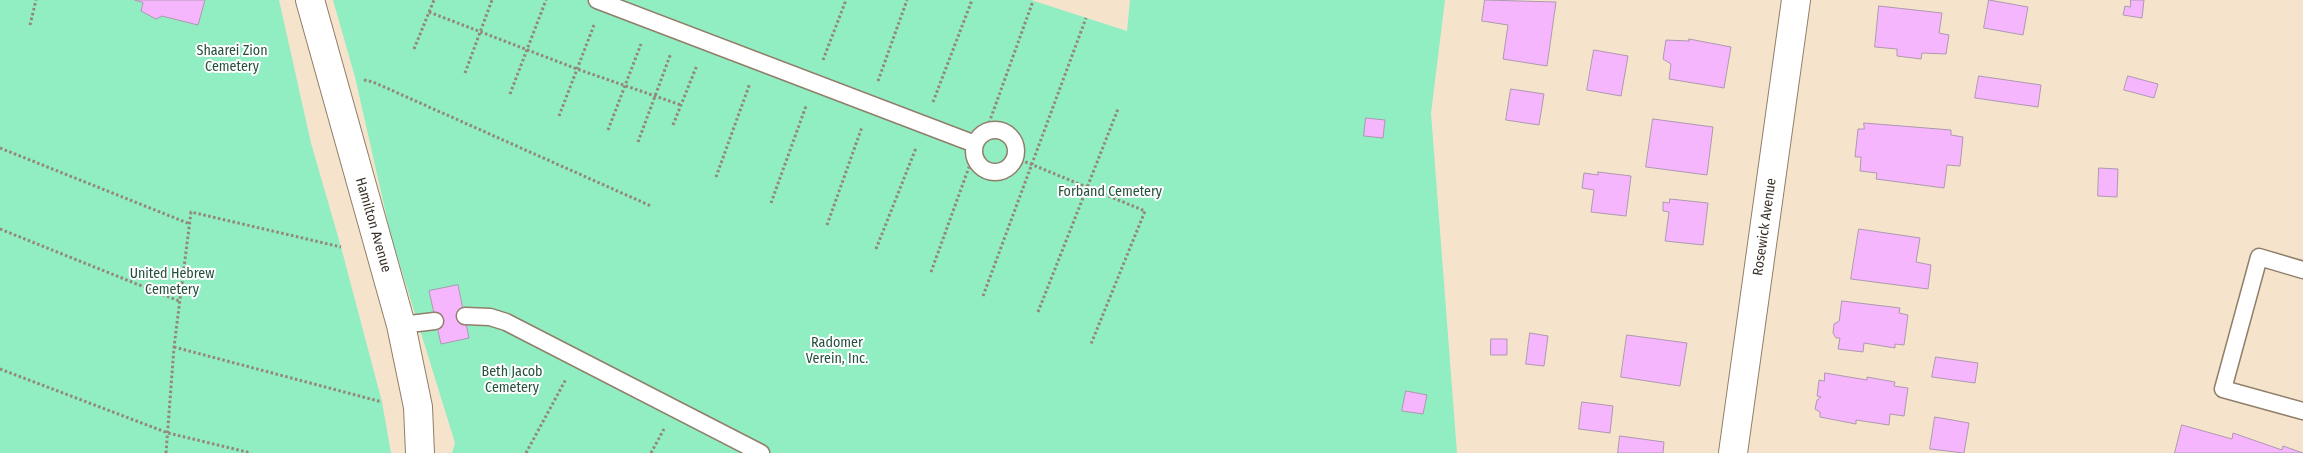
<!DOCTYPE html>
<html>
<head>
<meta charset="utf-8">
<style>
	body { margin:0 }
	canvas { display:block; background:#f6e3cc }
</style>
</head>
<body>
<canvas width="2303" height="453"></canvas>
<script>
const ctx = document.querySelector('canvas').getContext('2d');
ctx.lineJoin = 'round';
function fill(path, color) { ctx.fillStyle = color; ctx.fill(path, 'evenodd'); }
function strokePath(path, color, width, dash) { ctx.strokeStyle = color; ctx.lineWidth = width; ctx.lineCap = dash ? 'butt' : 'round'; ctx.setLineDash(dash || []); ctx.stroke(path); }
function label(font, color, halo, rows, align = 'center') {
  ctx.font = font + ' "Fira Sans Condensed",sans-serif'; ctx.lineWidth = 4; ctx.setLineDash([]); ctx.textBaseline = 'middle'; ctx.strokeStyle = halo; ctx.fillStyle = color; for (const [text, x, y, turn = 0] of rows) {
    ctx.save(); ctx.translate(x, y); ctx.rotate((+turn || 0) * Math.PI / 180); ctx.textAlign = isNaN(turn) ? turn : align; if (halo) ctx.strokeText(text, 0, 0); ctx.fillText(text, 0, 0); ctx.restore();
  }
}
const green = new Path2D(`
	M 0,0 L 279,0 L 311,143 L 341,247 L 382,402 L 391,453 L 0,453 Z
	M 333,0 L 1031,0 L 1127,31 L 1130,0 L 1445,0 L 1431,113 L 1457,453 L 452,453 L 455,443 L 391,236 L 355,77 Z`);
const building = new Path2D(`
	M 135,0 L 205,0 L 198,25 L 162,16 L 156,19 L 141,11 L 143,3 Z
	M 1485,0 L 1556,2 L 1547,66 L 1503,59 L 1508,25 L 1482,21 Z
	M 1989,0 L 2028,7 L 2023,35 L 1984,28 Z
	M 2131,0 L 2144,0 L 2142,18 L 2123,15 L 2125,6 L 2130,7 Z
	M 1879,6 L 1942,13 L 1939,33 L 1949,35 L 1946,54 L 1922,53 L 1921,59 L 1897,56 L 1897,49 L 1875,47 Z
	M 1689,39 L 1731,47 L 1724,88 L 1669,79 L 1671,64 L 1663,59 L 1666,40 L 1689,41 Z
	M 1594,50 L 1628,56 L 1621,96 L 1587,90 Z
	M 1979,76 L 2041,85 L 2038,107 L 1975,98 Z
	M 2128,76 L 2158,84 L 2154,98 L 2124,90 Z
	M 1511,89 L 1544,94 L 1539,125 L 1506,120 Z
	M 1366,118 L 1385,120 L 1383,138 L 1364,136 Z
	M 1653,119 L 1713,127 L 1707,175 L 1646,167 Z
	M 1864,123 L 1951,130 L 1951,135 L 1963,137 L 1960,166 L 1947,165 L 1944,188 L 1876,179 L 1877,173 L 1860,171 L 1861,157 L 1855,157 L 1858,129 L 1864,129 Z
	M 2099,168 L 2118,169 L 2117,197 L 2098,196 Z
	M 1598,172 L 1631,176 L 1626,216 L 1591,212 L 1594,190 L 1582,188 L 1584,173 L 1598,175 Z
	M 1670,199 L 1708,203 L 1703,245 L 1665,241 L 1669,212 L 1663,211 L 1663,202 L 1669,203 Z
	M 1859,229 L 1920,238 L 1916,262 L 1931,265 L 1928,289 L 1851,279 Z
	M 458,285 L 469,338 L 441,344 L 429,291 Z
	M 1842,301 L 1900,308 L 1899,313 L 1908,315 L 1904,345 L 1895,344 L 1895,348 L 1864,343 L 1863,352 L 1838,349 L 1840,338 L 1836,338 L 1833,333 L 1834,324 L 1839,321 Z
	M 1530,333 L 1548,336 L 1544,366 L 1526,364 Z
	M 1627,335 L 1687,343 L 1680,386 L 1621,377 Z
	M 1491,339 L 1507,339 L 1507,355 L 1491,355 Z
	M 1936,357 L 1978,363 L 1975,383 L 1932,377 Z
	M 1825,373 L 1867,380 L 1867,377 L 1895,382 L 1894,386 L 1908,388 L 1904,416 L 1890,414 L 1889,425 L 1856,420 L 1856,424 L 1820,417 L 1820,412 L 1815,409 L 1817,400 L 1821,397 L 1817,396 L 1819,380 L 1824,381 Z
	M 1406,391 L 1427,395 L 1423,414 L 1402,411 Z
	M 1582,402 L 1613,406 L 1610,433 L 1579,429 Z
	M 1935,417 L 1969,423 L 1964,453 L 1930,449 Z
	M 2182,425 L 2232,439 L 2233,433 L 2282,450 L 2283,446 L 2303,453 L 2175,453 Z
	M 1620,436 L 1664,442 L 1663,453 L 1618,453 Z`);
const path = new Path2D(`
	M 429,12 L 577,69 L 681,105
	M 30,25 L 36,0
	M 414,49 L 434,0
	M 823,60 L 846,0
	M 465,73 L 492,0
	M 364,80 L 373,82 L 651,206
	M 878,81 L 907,0
	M 510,94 L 546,0
	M 933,102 L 972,0
	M 559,116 L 594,25
	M 989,123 L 1033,1
	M 673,125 L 697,65
	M 608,130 L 641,44
	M 638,142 L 671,53
	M 0,148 L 190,224
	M 1016,158 L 1145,211 L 1091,344
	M 716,177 L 750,83
	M 771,203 L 806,106
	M 827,225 L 862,127
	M 0,229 L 179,301
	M 876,249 L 916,148
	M 931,272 L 969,167
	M 983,296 L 1086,18
	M 1038,312 L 1118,109
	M 174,347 L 382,402
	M 0,369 L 168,433 L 251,453
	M 166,453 L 174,347 L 191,212 L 341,247
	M 526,453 L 566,379
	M 651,453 L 664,429`);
const service = new Path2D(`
	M 597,0 L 975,144
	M974 151a21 21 0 1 1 42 0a21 21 0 1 1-42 0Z
	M 2303,270 L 2259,257 L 2223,389 L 2303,411
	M 465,316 L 490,317 L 506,322 L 761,453
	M 401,325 L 435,321`);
const minor = new Path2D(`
	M 1733,453 L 1796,0`);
const tertiary = new Path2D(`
	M 310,0 L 401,325 L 418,407 L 420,453`);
const parkNames = [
	["Shaarei Zion",232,51],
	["Cemetery",232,67],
	["Forband Cemetery",1110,192],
	["United Hebrew",172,274],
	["Cemetery",172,290],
	["Radomer",837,343],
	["Verein, Inc.",837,359],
	["Beth Jacob",512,372],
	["Cemetery",512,388]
];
const streetNames = [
	["Hamilton Avenue",373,225,74],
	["Rosewick Avenue",1765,227,-82]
];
fill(green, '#90eec2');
fill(building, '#f5b6fe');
strokePath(building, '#ad99af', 1);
strokePath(service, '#907e69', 19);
strokePath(minor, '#907e69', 30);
strokePath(tertiary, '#907e69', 30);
strokePath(path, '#948777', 3, [2.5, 2.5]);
strokePath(service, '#fff', 16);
strokePath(minor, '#fff', 28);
strokePath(tertiary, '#fff', 28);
label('14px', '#25503d', '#fff', parkNames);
label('14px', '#372f26', '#fff', streetNames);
</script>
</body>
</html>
